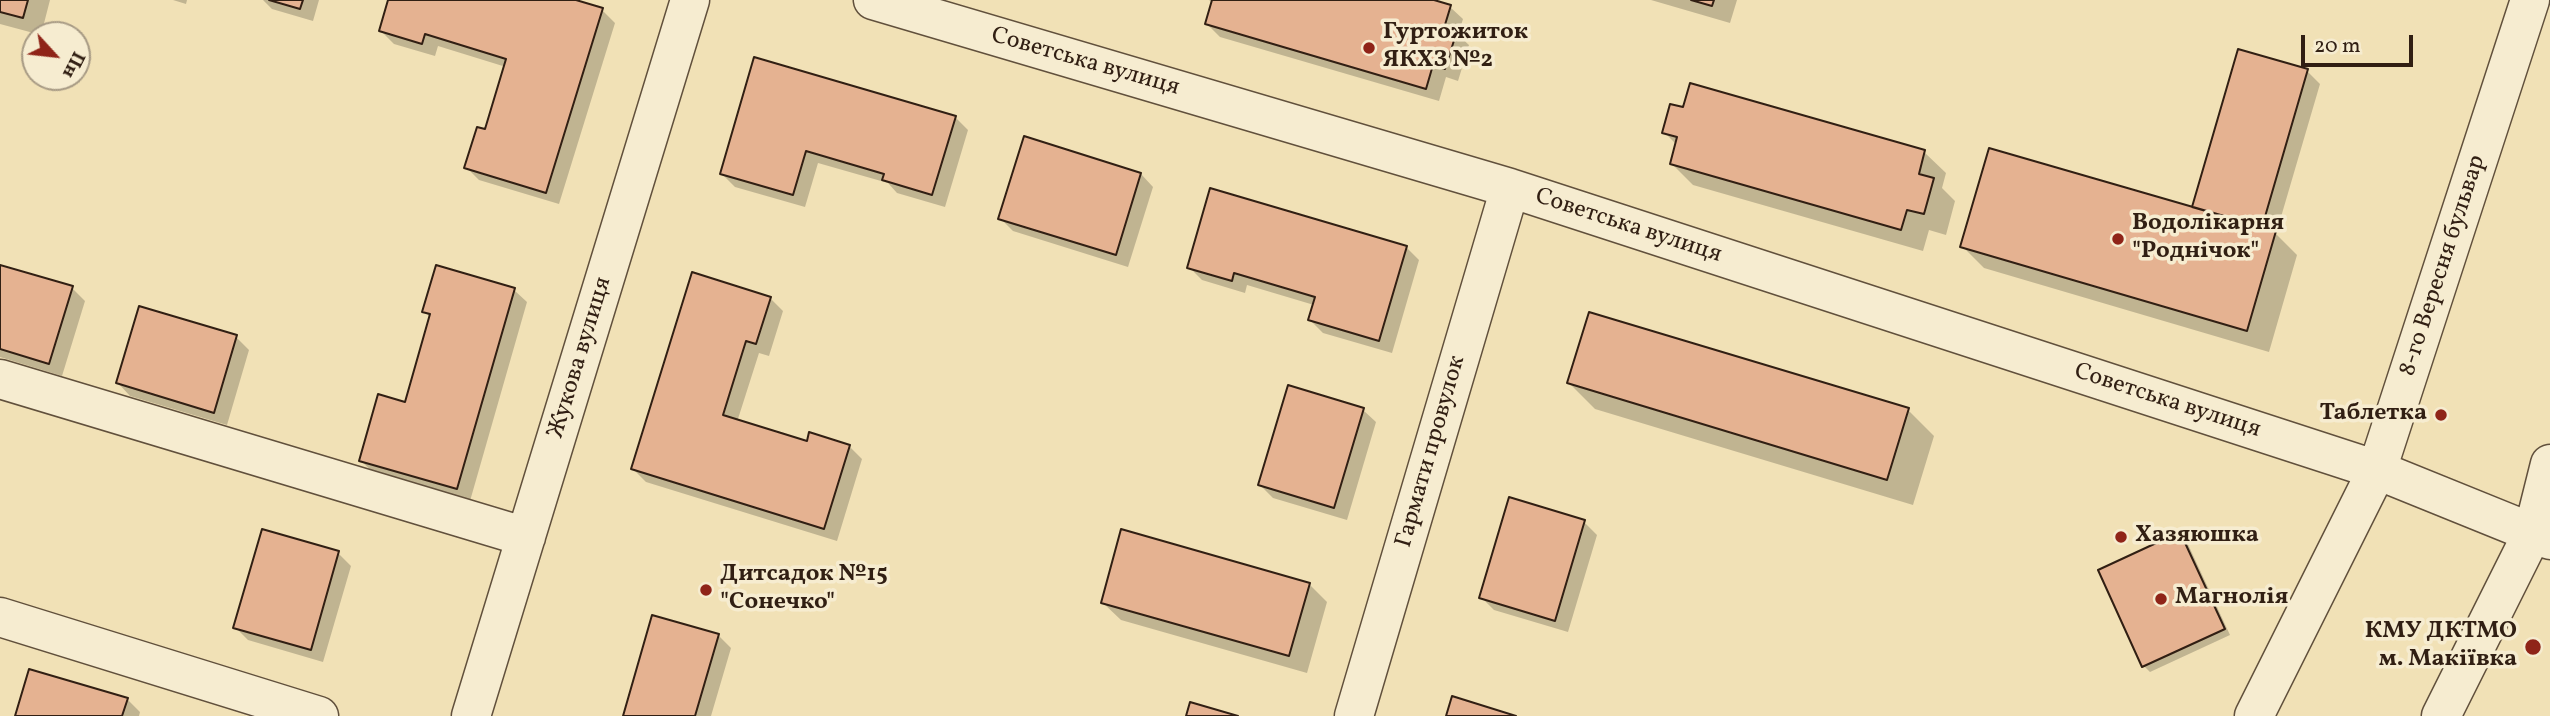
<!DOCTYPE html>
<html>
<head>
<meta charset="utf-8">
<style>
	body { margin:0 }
	#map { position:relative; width:2550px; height:716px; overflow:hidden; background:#f1e1b6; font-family:Vollkorn,serif }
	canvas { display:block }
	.north { position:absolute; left:21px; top:21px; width:70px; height:70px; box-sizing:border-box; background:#f6ecd0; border:2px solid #a79a84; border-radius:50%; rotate:117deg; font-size:19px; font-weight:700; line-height:28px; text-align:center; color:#311f13 }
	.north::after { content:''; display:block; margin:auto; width:24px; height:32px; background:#8f2418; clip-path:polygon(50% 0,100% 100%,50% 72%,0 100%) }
	.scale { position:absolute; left:2301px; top:35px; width:112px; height:32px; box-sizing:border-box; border:4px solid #311f13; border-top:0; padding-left:9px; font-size:21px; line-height:24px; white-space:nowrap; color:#311f13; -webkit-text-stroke:5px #f6ecd0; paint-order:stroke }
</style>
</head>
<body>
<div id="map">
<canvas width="2550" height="716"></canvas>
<div class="north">Пн</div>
<div class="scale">20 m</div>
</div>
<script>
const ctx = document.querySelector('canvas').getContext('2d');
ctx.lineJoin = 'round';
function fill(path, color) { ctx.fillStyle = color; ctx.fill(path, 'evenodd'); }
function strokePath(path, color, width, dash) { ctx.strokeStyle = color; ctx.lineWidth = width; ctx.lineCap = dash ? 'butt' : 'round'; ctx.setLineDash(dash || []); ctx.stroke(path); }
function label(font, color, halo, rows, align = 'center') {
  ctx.font = font + ' Vollkorn,serif'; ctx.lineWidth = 7; ctx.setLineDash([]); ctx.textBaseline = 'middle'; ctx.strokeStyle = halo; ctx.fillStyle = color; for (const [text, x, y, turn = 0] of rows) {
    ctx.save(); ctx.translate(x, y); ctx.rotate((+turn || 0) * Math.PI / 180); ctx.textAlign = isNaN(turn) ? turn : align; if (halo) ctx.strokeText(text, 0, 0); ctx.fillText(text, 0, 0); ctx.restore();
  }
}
const shadow = new Path2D(`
	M 0,0 L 50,0 L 41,35 L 0,24 Z
	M 173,0 L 187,0 L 186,4 Z
	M 263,0 L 319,0 L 313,21 L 272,9 Z
	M 390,0 L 570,0 L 602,10 L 615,23 L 559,204 L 479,180 L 466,167 L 486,131 L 506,67 L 438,46 L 435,56 L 394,44 L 381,31 Z
	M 1209,0 L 1427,0 L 1450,7 L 1463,19 L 1458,35 L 1469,45 L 1458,81 L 1446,77 L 1439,101 L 1220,37 L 1207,24 L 1213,3 Z
	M 1651,0 L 1737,0 L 1730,23 Z
	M 2239,51 L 2307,71 L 2320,84 L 2276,234 L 2297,255 L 2269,352 L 1984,268 L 1962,246 L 2193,209 ZM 2206,209 L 2271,228 L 2270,231 Z
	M 755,59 L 955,117 L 968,130 L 945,207 L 897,193 L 888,183 L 818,163 L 805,207 L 735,187 L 722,174 Z
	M 1664,132 L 1924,152 L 1946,173 L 1942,188 L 1955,201 L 1946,235 L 1929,230 L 1923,251 L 1693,185 L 1672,164 L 1677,145 Z
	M 1141,174 L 1153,187 L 1128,267 L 1013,231 L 1000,218 Z
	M 1406,247 L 1419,260 L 1392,353 L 1323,333 L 1310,320 L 1314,305 L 1247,285 L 1245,293 L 1202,280 L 1189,267 Z
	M 0,267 L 72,288 L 85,301 L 62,376 L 0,357 Z
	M 514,290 L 527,302 L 470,501 L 374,473 L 361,461 L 406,404 L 431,318 L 424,311 Z
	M 770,298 L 783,311 L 769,356 L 759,353 L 737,422 L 808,443 L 849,446 L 862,459 L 837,541 L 646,482 L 633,469 Z
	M 236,337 L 249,350 L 227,425 L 130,396 L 118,383 Z
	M 1569,383 L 1908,410 L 1934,436 L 1913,505 L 1595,409 Z
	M 1363,410 L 1376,422 L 1347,520 L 1273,498 L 1260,485 Z
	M 1584,522 L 1597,535 L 1568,632 L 1494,610 L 1481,597 Z
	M 2180,534 L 2186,540 L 2230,635 L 2150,672 L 2144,666 Z
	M 338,553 L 351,566 L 323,662 L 248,640 L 235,627 Z
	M 1309,584 L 1327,602 L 1307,673 L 1121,620 L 1102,602 Z
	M 718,635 L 731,648 L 711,716 L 624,716 Z
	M 127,699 L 140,712 L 139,716 L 17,716 Z`);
const building = new Path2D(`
	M 0,0 L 28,0 L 23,18 L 0,12 Z
	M 269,0 L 303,0 L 300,9 Z
	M 388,0 L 576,0 L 603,8 L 546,193 L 464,168 L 477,127 L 485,129 L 506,59 L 425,34 L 422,44 L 379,31 Z
	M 1212,0 L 1434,0 L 1451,5 L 1444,28 L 1457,31 L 1445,69 L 1433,65 L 1426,89 L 1205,24 Z
	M 1691,0 L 1714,0 L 1712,6 Z
	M 2238,49 L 2308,69 L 2262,227 L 2192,207 Z
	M 754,57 L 956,116 L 932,195 L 882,180 L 884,174 L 806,151 L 793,195 L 720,174 Z
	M 1690,83 L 1925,150 L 1919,174 L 1934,178 L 1924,214 L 1907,210 L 1901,230 L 1670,164 L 1677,137 L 1662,133 L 1670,104 L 1683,107 Z
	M 1024,136 L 1141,173 L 1116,255 L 998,219 Z
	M 1989,148 L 2276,231 L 2247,331 L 1960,247 Z
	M 1210,188 L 1407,246 L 1379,341 L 1308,320 L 1315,297 L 1234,273 L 1232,281 L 1187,268 Z
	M 0,265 L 73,286 L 49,364 L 0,349 Z
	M 436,265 L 515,288 L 457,489 L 359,461 L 378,394 L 405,402 L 430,314 L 422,312 Z
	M 692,272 L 771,297 L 756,344 L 746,341 L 723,415 L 807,441 L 809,432 L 850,445 L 824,529 L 631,469 Z
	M 139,306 L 237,335 L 214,413 L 116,383 Z
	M 1589,312 L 1909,408 L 1887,480 L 1567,383 Z
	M 1288,385 L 1364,408 L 1334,508 L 1258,485 Z
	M 1509,497 L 1585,520 L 1555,621 L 1479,598 Z
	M 262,529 L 339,551 L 311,650 L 233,628 Z
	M 1121,529 L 1310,583 L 1289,656 L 1101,603 Z
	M 2180,532 L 2225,629 L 2142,667 L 2098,570 Z
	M 652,615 L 719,634 L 695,716 L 623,716 Z
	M 29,669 L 128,698 L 122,716 L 15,716 Z
	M 1452,696 L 1516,716 L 1446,716 Z
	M 1190,702 L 1238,716 L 1186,716 Z`);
const minor = new Path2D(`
	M 873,0 L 1510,188 L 2377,470 L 2550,540
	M 0,379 L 526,537
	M 0,617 L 319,716
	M 471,716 L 690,0
	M 1354,716 L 1510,188
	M 2254,716 L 2377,470 L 2530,0
	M 2441,716 L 2533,532 L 2550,464`);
const markers = [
	[1369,48,7,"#8f2418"],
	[2118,239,7,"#8f2418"],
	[2441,415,7,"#8f2418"],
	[2121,537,7,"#8f2418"],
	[706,590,7,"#8f2418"],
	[2161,599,7,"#8f2418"],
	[2533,647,9,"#8f2418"]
];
const poiNames = [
	["Гуртожиток",1383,34],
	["ЯКХЗ №2",1383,62],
	["Водолікарня",2132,225],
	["\"Роднічок\"",2132,253],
	["Таблетка",2427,415,"right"],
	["Хазяюшка",2135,537],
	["Дитсадок №15",720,576],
	["\"Сонечко\"",720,604],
	["Магнолія",2175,599],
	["КМУ ДКТМО",2517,633,"right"],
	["м. Макіївка",2517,661,"right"]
];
const streetNames = [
	["Советська вулиця",1085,63,16],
	["Советська вулиця",1628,227,18],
	["8-го Вересня бульвар",2444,266,-72],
	["Жукова вулиця",581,358,-73],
	["Советська вулиця",2167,402,18],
	["Гармати провулок",1432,452,-74]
];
fill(shadow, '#0003');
fill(building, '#e5b291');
strokePath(building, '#311f13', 2);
strokePath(minor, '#61503c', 41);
strokePath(minor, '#f6ecd0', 38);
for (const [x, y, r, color] of markers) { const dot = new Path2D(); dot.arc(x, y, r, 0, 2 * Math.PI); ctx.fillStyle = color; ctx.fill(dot); strokePath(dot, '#f6ecd0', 2.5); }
label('bold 24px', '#311f13', '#f6ecd0', poiNames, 'left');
label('24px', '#311f13', '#f6ecd0', streetNames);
</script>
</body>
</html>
